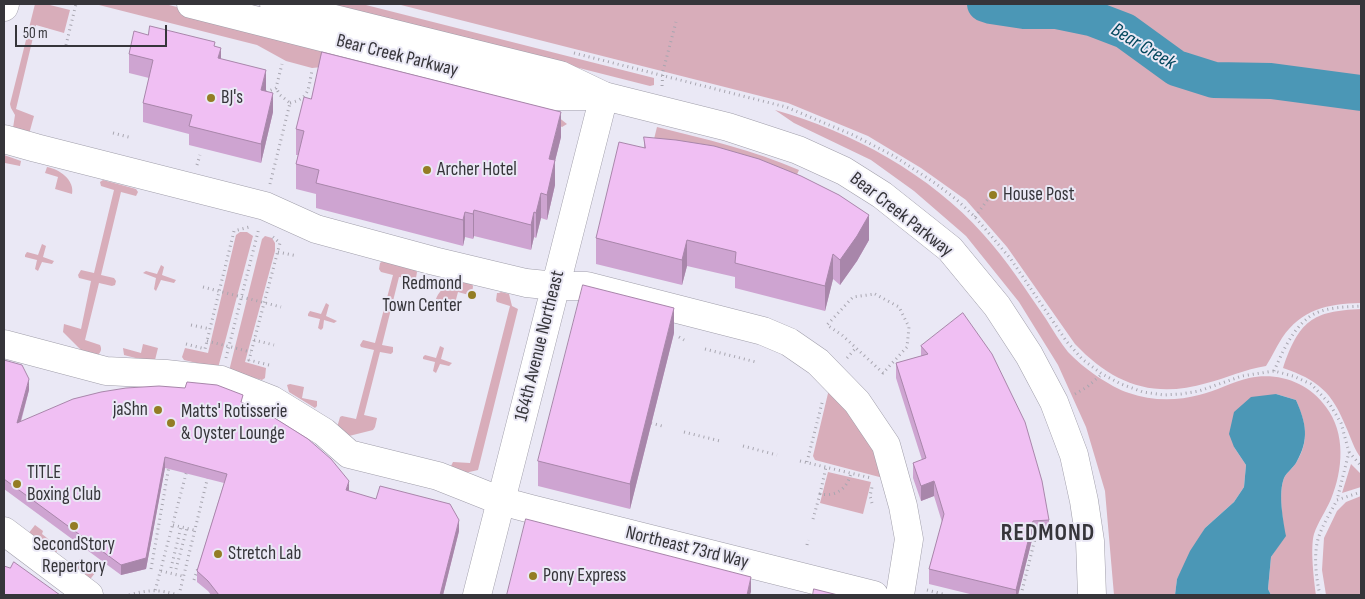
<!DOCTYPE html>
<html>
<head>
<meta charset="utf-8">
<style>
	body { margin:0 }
	#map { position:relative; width:1365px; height:599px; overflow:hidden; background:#eae8f5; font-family:"Sofia Sans Condensed",sans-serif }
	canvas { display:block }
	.frame { position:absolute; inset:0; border:5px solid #36353a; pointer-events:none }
	.scale { position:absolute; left:15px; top:25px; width:152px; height:22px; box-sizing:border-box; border:2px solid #36353a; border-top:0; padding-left:6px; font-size:15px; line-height:18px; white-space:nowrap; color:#36353a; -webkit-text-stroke:4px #eae8f5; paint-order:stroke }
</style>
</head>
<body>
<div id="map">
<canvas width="1365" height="599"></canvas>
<div class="frame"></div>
<div class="scale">50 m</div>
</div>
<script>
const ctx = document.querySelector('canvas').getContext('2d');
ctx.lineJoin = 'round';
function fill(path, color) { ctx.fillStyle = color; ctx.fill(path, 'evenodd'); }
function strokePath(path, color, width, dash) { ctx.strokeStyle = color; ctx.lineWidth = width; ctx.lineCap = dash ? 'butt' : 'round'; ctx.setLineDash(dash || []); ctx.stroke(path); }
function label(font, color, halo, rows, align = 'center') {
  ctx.font = font + ' "Sofia Sans Condensed",sans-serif'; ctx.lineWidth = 4; ctx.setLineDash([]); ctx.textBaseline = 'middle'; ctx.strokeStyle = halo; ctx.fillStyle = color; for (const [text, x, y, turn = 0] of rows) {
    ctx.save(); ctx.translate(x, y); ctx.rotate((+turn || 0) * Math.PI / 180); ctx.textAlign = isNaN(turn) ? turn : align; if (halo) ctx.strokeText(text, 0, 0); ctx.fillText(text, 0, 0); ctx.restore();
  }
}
const green = new Path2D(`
	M 35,4 L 46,4 L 70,10 L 64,33 L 36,25 L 16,109 L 34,116 L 29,134 L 13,128 L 15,115 L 11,108 L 10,104 Z
	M 95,4 L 165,4 L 372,56 L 414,78 L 553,113 L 567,124 L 562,127 L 551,120 L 333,66 L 312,68 L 286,61 L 257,45 Z
	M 327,4 L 362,4 L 654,78 L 654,85 L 650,86 Z
	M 397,4 L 1361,4 L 1361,303 C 1327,304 1302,309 1282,338 C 1276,347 1272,357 1266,366 C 1245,369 1227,378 1207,383 C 1153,399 1113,384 1075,344 L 1007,247 L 966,200 L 921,168 L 868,136 L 788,103 Z
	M 775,110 C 851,131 931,175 983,234 C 1007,260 1026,290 1046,319 C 1053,330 1060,342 1068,352 C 1082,367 1110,387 1129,393 C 1151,401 1177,401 1199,395 C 1216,391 1232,382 1249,378 C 1278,372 1308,382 1326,407 C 1346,433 1343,470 1331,499 C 1326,511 1318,522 1314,534 C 1310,548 1314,581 1316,595 L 1271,595 L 1268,589 L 1271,557 L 1285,536 C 1283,520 1278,493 1284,478 C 1287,472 1293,468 1296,463 C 1310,440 1306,424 1296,400 L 1276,394 L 1234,447 L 1246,465 L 1244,487 L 1234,502 L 1205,528 L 1177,579 L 1175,595 L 1114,595 L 1105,491 L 1086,427 L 1058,365 L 1019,302 L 966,236 L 914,191 L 871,160 L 794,123 Z
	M 657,127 C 705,139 753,150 799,170 L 793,183 L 653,143 Z
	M 4,155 L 21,161 L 20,166 L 5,163 L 4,168 Z
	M 47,167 C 59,169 75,180 72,194 L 55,189 L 58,177 L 45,173 Z
	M 103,180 L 136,189 L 138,192 L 136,196 L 121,192 L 101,275 L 114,278 L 116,281 L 115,285 L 112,286 L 99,283 L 85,340 L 100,345 C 102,349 101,352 98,355 L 83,352 L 63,332 L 64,324 L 81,329 L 91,281 L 79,278 L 78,275 L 81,270 L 94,273 L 114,190 L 101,186 L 100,182 Z
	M 240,232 L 247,232 L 253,236 L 218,368 L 184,360 L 182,357 L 185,348 L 208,353 L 236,235 Z
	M 265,236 L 272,238 L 275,243 L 275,251 L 245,362 L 266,368 L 265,378 L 262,380 L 229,371 L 262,239 Z
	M 42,244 L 46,246 L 43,257 L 54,261 L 52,264 L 42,262 L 38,271 L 35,269 L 37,260 L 25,257 L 25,255 L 27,252 L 38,255 Z
	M 383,261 L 415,269 L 417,272 L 416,278 L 413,279 L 399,277 L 382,345 L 393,347 L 393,352 L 391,354 L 380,352 L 364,415 L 377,418 L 375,427 L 373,430 L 345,437 L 336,431 L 340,417 L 342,416 L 356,419 L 374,350 L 361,347 L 360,345 L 363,340 L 375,343 L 393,275 L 381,272 L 379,269 L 380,263 Z
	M 161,265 L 164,267 L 162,275 L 176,280 L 174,283 L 161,280 L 156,291 L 154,289 L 156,278 L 143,273 L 146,271 L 157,274 Z
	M 465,282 L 472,284 L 473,286 L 472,294 L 469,295 L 458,292 L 454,307 L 437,302 L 436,299 C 441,286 452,283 465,282 Z
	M 501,292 L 509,294 L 512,306 L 518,309 L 478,470 L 465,473 L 449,470 L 453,462 L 470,463 L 510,306 L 497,302 L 496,300 L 497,293 L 499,293 Z
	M 326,303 L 329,305 L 326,316 L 337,321 L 334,323 L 324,320 L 323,328 L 321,330 L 318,328 L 320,319 L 308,316 L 308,314 L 310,311 L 321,314 Z
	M 1361,309 L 1361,458 C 1354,449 1351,438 1346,427 C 1332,392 1318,380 1283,368 C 1299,321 1312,311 1361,309 Z
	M 143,344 L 158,348 L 155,360 L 151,362 L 124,355 L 123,348 L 141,353 Z
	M 440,346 L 444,348 L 441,359 L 452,363 L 449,366 L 440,364 L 436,373 L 433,371 L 435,362 L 423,359 L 423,357 L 425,355 L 436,358 Z
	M 290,384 L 304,387 L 302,398 L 317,401 L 317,406 L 315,408 L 289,392 L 287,385 Z
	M 830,385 L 859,415 L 887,479 L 815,460 L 813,456 Z
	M 1351,464 L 1361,474 L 1361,487 L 1342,493 Z
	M 828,472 L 871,482 L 863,514 L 820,503 Z
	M 1361,496 L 1361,595 L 1326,595 L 1322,570 L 1324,538 L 1337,511 L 1346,502 Z
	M 35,525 L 43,531 L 42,534 L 52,542 L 54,540 L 61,545 L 55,554 L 47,548 L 48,545 L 38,538 L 36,540 L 28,534 Z
	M 80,559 L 82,561 L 81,564 L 95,573 L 88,582 L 72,570 Z`);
const water = new Path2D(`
	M 1276,394 L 1296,400 C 1306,423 1310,439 1296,463 C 1293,468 1287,472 1284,478 C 1278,493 1283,520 1286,536 L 1271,557 L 1268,589 L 1271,595 L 1175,595 L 1177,579 L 1190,551 L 1205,528 L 1234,502 L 1244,487 L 1246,465 L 1234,447 L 1229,434 L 1234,412 L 1251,397 Z`);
const river = new Path2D(`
	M 985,4 L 991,6 L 1024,11 L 1057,11 L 1091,18 L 1125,31 L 1176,68 L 1214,80 L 1271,81 L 1361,93`);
const path = new Path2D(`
	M 66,45 L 76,4
	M 574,53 L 786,107 L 853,135 L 894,156 L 935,183 L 957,200 L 975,217 L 1010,258 L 1067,342 L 1082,359 L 1102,374 L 1121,384 L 1143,392 L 1164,395 L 1181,394 L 1199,391 L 1242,376 L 1274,371 L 1293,376 L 1311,384 L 1329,403 L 1341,423 L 1349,452 L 1337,500
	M 662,86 L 663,71 L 676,22
	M 266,92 L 276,88 L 282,64
	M 290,103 C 310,98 308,89 312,71
	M 113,133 L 132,138
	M 197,165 L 200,155
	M 270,184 L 290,103 L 280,95 L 276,88
	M 975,217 L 988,199
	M 278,252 L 297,256
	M 203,287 L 281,307
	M 875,294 L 899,307 L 909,327 L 907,347 L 883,373 L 842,335 L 827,325 L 853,297 Z
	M 191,325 L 210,329
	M 679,337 L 684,340
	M 254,340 L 274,345
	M 207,341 L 251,352
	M 186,344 L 205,349 L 234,231 L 249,227
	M 705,349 L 756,362
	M 226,358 L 259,228
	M 847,358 L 856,348
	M 269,365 L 249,360 L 280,243 L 273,237
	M 1274,371 C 1282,353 1292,330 1308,318 C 1321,307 1345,307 1361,306
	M 1075,394 L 1087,387 L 1102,374
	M 651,423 L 662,426
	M 684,432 L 720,441
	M 743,446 L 777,455
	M 1349,452 L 1361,466
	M 800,461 L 871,478
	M 807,462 L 823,399
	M 820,494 L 826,467
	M 872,503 L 870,496 L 872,487
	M 813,519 L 820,494 C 836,497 847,489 851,473
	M 173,525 L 194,530
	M 807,545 L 808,540
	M 171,568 L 181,527
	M 151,569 L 169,466
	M 176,569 L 187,528
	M 161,571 L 182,576
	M 194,580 L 198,568
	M 927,590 L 946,595
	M 129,595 C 146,590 160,589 177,595
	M 154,595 L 187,470
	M 179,595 L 208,476
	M 1021,595 L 1035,539
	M 1320,595 C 1316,578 1313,553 1319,536 C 1323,524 1331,512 1337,500 L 1361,492`);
const minor = new Path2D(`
	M 4,7 L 5,4
	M 4,139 L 36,148 L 265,206 L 316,229 L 434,261 L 526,283 L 556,286 L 587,286 L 763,331 L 789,342 L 818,362 L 857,402 L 886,445 L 903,506 L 909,539 L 900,595
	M 4,344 L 106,371 L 166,374 L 221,380 L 272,400 L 324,432 L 349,454 L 438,476 L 501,501 L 531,509 L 874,595
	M 4,531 L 89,595
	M 477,595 L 604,96`);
const major = new Path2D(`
	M 191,4 L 554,96 L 595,96
	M 274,4 L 560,75 L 604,96 L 728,127 L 798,150 L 844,171 L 882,195 L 950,249 L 997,306 L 1029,355 L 1054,402 L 1074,455 L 1084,501 L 1090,541 L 1092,595`);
const wall = new Path2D(`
	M 148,35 L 215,46 L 221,59 L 266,90 L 266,91 L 273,112 L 261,163 L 189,145 L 189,134 L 143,122 L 143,103 L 149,78 L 129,73 L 129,54 Z
	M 311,99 L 561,137 L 555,161 L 555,185 L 547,220 L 541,218 L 536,238 L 534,237 L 531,250 L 474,236 L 473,239 L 465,237 L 463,246 L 316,208 L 316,194 L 296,189 L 296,164 L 298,155 L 296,155 L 296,129 Z
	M 644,137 L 869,240 L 857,261 L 840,285 L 833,279 L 825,311 L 735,288 L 735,277 L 687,266 L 682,285 L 596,264 L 596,238 L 644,147 Z
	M 963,313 L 1049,520 L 1049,535 L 1033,536 L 1018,595 L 974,595 L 929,584 L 929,569 L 942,522 L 934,496 L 921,501 L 913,478 L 913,463 L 922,460 L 896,378 L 896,363 L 921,356 L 921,346 Z
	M 674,333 L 630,509 L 538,486 L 538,461 Z
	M 4,360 L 29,390 L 21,422 L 243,403 L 349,491 L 459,531 L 443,595 L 211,595 L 208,591 L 197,582 L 197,571 L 224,483 L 165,468 L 146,569 L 121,575 L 4,489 Z`);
const shadedWall = new Path2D(`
	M 221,48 L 221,67 L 218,58 Z
	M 266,70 L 266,90 L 261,109 L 261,90 Z
	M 273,93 L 273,112 L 261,163 L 261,144 Z
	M 561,112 L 561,137 L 555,161 L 555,185 L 547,220 L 547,195 L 549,159 Z
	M 541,193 L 541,218 L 536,238 L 536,213 Z
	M 474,210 L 474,236 L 473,239 L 473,214 Z
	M 465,212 L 465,237 L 463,246 L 463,220 Z
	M 534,212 L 534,237 L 531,250 L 531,225 Z
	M 869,215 L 869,240 L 857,261 L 840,285 L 840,260 Z
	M 687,240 L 687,266 L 682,285 L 682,260 Z
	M 833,254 L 833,279 L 825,311 L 825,286 Z
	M 674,308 L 674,333 L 630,509 L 630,484 Z
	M 29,379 L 29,390 L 17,434 L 17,423 Z
	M 165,457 L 165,468 L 146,569 L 121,575 L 121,565 Z
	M 349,481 L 349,491 L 346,490 Z
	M 934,481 L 934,496 L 921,501 L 921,486 Z
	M 459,520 L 459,531 L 443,595 L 440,595 Z
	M 1033,521 L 1033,536 L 1018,595 L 1016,595 L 1016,590 Z
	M 751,577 L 751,592 L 750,595 L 747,595 Z`);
const building = new Path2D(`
	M 150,26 L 215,42 L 214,46 L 221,48 L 218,58 L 266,70 L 261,90 L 273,93 L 261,144 L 189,126 L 192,115 L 143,103 L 153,60 L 129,54 L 134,31 L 148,35 Z
	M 322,52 L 561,112 L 549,159 L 555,160 L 547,195 L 541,193 L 536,213 L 534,212 L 531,225 L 474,210 L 473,214 L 465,212 L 463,220 L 316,183 L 319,170 L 296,164 L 304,131 L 296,129 L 304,97 L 311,99 Z
	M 644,137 L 676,140 L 714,146 L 759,159 L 801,176 L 839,195 L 869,215 L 857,236 L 840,260 L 833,254 L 825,286 L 735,263 L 736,252 L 687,240 L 682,260 L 596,238 L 619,142 L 645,148 Z
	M 583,285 L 674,308 L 630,484 L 538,461 Z
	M 963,313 L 992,354 L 1025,422 L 1042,481 L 1049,520 L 1033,521 L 1016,590 L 929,569 L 944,514 L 934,481 L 921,486 L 913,463 L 926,458 L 896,363 L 928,354 L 921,346 Z
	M 4,360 L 22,365 L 29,379 L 17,423 L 73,399 L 101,392 L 126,388 L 159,386 L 185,388 L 187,382 L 217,385 L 243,395 L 241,402 L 273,417 L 308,439 L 331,459 L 349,481 L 346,490 L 376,499 L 380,486 L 450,504 L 459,520 L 440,595 L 219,595 L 208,581 L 197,571 L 227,474 L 165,457 L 146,558 L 121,565 L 4,479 Z
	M 526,519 L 751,577 L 747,595 L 507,595 Z
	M 14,562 L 60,595 L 4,595 L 4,566 L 10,568 Z
	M 814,589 L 838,595 L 813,595 Z`);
const markers = [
	[211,98,5,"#937d24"],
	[427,170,5,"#937d24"],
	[993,195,5,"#937d24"],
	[472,295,5,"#937d24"],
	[158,410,5,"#937d24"],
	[171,423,5,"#937d24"],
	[17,484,5,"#937d24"],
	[74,526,5,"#937d24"],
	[218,554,5,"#937d24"],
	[533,576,5,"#937d24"]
];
const streetNames = [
	["Bear Creek Parkway",397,56,14],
	["Bear Creek Parkway",901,215,38],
	["164th Avenue Northeast",540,346,-76],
	["Northeast 73rd Way",687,548,14]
];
const poiNames = [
	["BJ's",221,98],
	["Archer Hotel",437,170],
	["House Post",1003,195],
	["Redmond",462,284,"right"],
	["Town Center",462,306,"right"],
	["jaShn",148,410,"right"],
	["Matts' Rotisserie",181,412],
	["& Oyster Lounge",181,434],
	["TITLE",27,473],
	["Boxing Club",27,495],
	["SecondStory",74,545,"center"],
	["Repertory",74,567,"center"],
	["Stretch Lab",228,554],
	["Pony Express",543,576]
];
const waterNames = [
	["Bear Creek",1143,47,31]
];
const districtNames = [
	["REDMOND",1048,534]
];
fill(green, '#d8adba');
fill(water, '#4b97b6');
strokePath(river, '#4b97b6', 36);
strokePath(minor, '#a09eaa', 29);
strokePath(major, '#a09eaa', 29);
strokePath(path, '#a8a6b0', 3, [1, 4]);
strokePath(minor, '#fff', 28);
strokePath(major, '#fff', 28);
fill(wall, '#cea4d1');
fill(shadedWall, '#a886aa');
fill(building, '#f0bff3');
strokePath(building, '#a886aa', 1);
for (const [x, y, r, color] of markers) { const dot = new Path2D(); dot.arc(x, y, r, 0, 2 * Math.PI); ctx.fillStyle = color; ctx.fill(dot); strokePath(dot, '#eae8f5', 2); }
label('19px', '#36353a', '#eae8f5', streetNames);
label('19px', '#36353a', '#eae8f5', poiNames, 'left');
label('italic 20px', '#02475d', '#eae8f5', waterNames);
ctx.letterSpacing = '1px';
label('bold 24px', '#36353a', '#eae8f5', districtNames);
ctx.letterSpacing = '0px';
</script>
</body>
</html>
